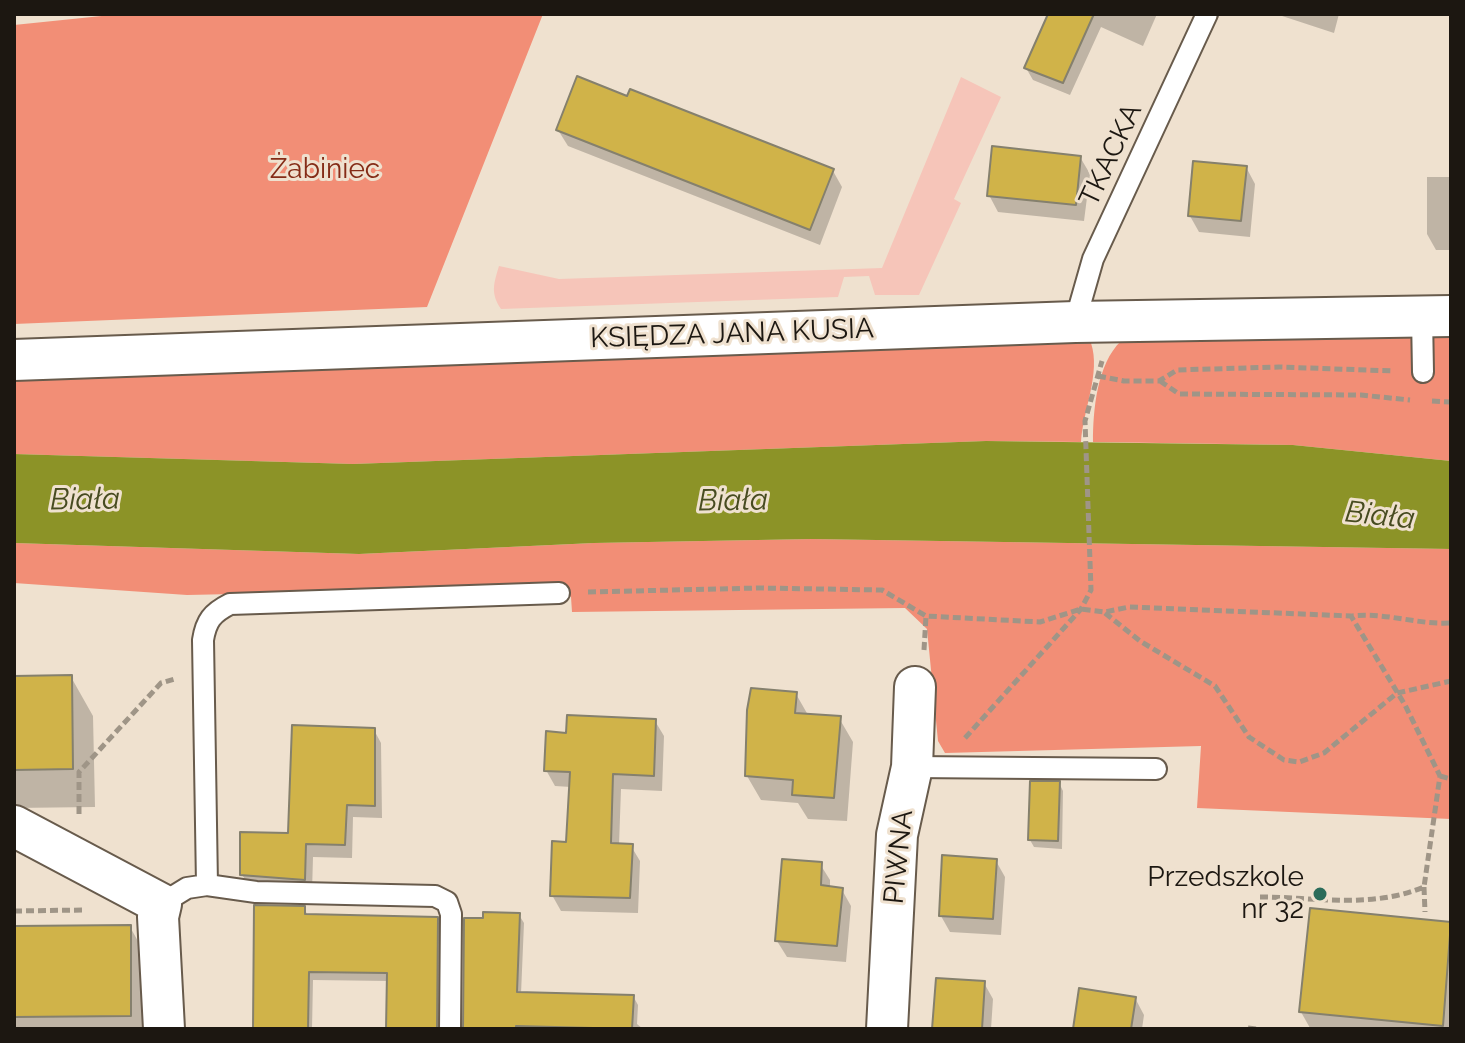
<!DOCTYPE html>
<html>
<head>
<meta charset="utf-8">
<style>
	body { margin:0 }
	#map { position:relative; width:1465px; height:1043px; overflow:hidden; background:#efe1cf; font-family:Raleway,sans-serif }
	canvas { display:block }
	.frame { position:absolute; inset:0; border:16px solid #1c1711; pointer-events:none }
</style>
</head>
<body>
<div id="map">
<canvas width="1465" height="1043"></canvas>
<div class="frame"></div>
</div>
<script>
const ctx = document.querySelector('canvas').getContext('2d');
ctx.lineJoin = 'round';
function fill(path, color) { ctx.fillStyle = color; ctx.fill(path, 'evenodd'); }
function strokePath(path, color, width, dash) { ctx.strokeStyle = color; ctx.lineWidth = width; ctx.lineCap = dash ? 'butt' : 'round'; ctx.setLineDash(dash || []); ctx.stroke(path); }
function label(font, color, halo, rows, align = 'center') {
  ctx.font = font + ' Raleway,sans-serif'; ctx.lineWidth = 6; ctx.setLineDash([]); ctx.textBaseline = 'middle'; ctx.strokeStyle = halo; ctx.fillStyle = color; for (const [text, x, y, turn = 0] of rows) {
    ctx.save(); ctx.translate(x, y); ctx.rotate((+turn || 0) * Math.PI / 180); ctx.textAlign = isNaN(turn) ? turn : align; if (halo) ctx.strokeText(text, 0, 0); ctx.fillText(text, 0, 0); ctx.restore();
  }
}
const green = new Path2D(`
	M 961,77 L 1001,97 L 954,199 L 961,203 L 919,295 L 875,295 L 869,276 L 844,277 L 838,297 L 501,309 C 490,293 494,283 499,266 L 559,279 L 882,268 Z`);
const forest = new Path2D(`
	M 121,14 L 543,14 L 427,307 L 14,324 L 14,25 Z
	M 1451,332 L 1451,461 L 1293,445 L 1093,442 C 1093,410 1097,364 1121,341 Z
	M 1091,343 C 1101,373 1083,410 1081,442 L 986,441 L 353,464 L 14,454 L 14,376 Z
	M 812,539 L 1451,549 L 1451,819 L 1197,808 L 1201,746 L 945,753 L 938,741 L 927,629 L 905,608 L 572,612 L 571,597 L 559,587 L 187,595 L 14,583 L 14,543 L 359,554 L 594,543 Z`);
const water = new Path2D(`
	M 986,441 L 1293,445 L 1451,461 L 1451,549 L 812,539 L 594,543 L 359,554 L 14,543 L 14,454 L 353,464 Z`);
const shadow = new Path2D(`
	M 1051,14 L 1157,14 L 1143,46 L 1101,27 L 1070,95 L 1033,80 L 1026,68 Z
	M 1276,14 L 1339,14 L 1334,33 Z
	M 558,130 L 833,171 L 842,187 L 820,245 L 568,146 Z
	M 1080,157 L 1090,174 L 1084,221 L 998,212 L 989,195 Z
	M 1246,167 L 1255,184 L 1250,237 L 1199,232 L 1190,216 Z
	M 1427,177 L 1451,177 L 1451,250 L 1436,250 L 1427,234 Z
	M 71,677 L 93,716 L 95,807 L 14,808 L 14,678 Z
	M 796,694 L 808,715 L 839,718 L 853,742 L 847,821 L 808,819 L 798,803 L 761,800 L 747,776 Z
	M 655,721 L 664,736 L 662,791 L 621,789 L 619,845 L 631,846 L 640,861 L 638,913 L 561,911 L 552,895 L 568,844 L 571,787 L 555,786 L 546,770 L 568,735 Z
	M 374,730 L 381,743 L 382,818 L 353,817 L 352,858 L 313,857 L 312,892 L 249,888 L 242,874 L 290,835 Z
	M 1059,783 L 1063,791 L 1062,849 L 1034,847 L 1030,840 Z
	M 996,861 L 1005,877 L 1001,935 L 950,932 L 941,916 Z
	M 820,864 L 830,880 L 830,888 L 842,890 L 851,906 L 846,962 L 787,957 L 777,941 Z
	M 304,908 L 308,916 L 437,919 L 442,928 L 441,1029 L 388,1029 L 389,981 L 313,980 L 312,1029 L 255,1029 Z
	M 1311,911 L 1451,924 L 1451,1029 L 1310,1028 L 1301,1012 Z
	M 519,915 L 524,923 L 521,994 L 633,996 L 638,1005 L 637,1024 L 643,1029 L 465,1029 Z
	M 130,927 L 152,966 L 152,1029 L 14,1029 L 14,928 Z
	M 984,983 L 993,999 L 991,1029 L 934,1029 Z
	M 1135,998 L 1144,1015 L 1142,1029 L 1075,1029 Z`);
const building = new Path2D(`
	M 1048,14 L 1094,14 L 1063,83 L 1024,68 Z
	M 577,76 L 627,96 L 630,89 L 834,169 L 810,230 L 556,130 Z
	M 992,146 L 1081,156 L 1076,205 L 987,196 Z
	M 1193,161 L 1247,166 L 1241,221 L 1188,216 Z
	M 72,675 L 73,769 L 14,770 L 14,676 Z
	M 751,688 L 797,692 L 795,713 L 841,716 L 834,798 L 792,795 L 793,780 L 745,776 L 747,710 Z
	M 567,715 L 656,719 L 654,776 L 613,774 L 611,843 L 633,844 L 630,898 L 550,896 L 552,841 L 566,842 L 570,772 L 544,771 L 546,731 L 566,733 Z
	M 292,725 L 375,728 L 375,806 L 347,805 L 345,845 L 306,844 L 305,880 L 240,875 L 240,832 L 288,833 Z
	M 1030,781 L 1060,781 L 1058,841 L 1028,840 Z
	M 942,855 L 997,859 L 993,919 L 939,916 Z
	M 782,859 L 822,862 L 821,885 L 843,888 L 837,946 L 775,941 Z
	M 254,905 L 305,906 L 305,914 L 438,917 L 437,1029 L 386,1029 L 387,973 L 309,972 L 308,1029 L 253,1029 Z
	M 1310,908 L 1451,922 L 1443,1026 L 1299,1012 Z
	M 483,912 L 520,913 L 517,992 L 634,995 L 632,1029 L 516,1026 L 516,1029 L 463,1029 L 464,918 L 483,918 Z
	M 131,925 L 131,1016 L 14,1017 L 14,926 Z
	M 936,978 L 985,981 L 982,1029 L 932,1029 Z
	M 1079,988 L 1136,997 L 1131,1029 L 1073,1029 Z`);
const path = new Path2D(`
	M 1098,376 L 1124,381 L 1159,381 L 1177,370 L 1279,367 L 1394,371
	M 1160,381 L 1179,394 L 1361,395 L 1410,400
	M 1432,401 L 1451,402
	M 588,592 L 759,588 L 882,590 L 926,616 L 1040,622 L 1081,609 L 1105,612 L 1129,607 L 1351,616 C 1386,612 1417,625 1451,623
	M 1105,613 L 1140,641 L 1215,686 L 1249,737 L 1284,760 L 1299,762 L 1324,753 L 1397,693 L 1451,681
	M 924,650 L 926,616
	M 965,738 L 1081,609 L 1091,590 L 1085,421 L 1102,361
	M 1440,776 L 1451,779
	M 79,814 L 79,772 L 161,683 L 175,679
	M 1424,887 L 1425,912
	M 1260,897 C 1315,897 1371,909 1424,887 L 1440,776 L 1405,705 L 1351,616
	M 14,911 L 84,910
	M 1248,1028 L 1256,1029`);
const service = new Path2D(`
	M 1422,316 L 1423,372
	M 1075,322 L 1093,259 L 1207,14
	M 912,767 L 1156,769
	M 207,885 L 203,640 C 206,621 212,613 230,604 L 559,593
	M 161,904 L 187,888 L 207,885 L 256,892 L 435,896 L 447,902 L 451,914 L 450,1029`);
const minor = new Path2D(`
	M 14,360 L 1075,322 L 1451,316
	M 14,826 L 161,904 L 158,917 L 164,1029
	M 887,1029 L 897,835 L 912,767 L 915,687`);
const markers = [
	[1320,894,8,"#2b6c5a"]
];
const streetNames = [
	["TKACKA",1111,155,-65],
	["KSIĘDZA JANA KUSIA",732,334,-2],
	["PIWNA",899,857,-84]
];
const parkNames = [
	["Żabiniec",325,170]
];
const poiNames = [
	["Przedszkole",1304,878],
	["nr 32",1304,910]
];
const waterNames = [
	["Biała",85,500,-1],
	["Biała",733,501,-1],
	["Biała",1380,516,6]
];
fill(green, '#f6c5b9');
fill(forest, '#f28e76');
fill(water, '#8c9327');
fill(shadow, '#0003');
fill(building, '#d0b349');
strokePath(building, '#85806d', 2);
strokePath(service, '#685b4c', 24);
strokePath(minor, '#685b4c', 44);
strokePath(path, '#9f9587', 5, [8, 4]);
strokePath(service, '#fff', 20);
strokePath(minor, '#fff', 40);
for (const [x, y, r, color] of markers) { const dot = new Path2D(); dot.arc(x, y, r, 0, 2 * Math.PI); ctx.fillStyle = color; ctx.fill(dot); strokePath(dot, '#efe1cf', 3); }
label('28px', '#1c1711', '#efe1cf', streetNames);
label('28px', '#852c17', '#efe1cf', parkNames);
label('28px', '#1c1711', '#efe1cf', poiNames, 'right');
label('italic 30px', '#474b20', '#efe1cf', waterNames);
</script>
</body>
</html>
